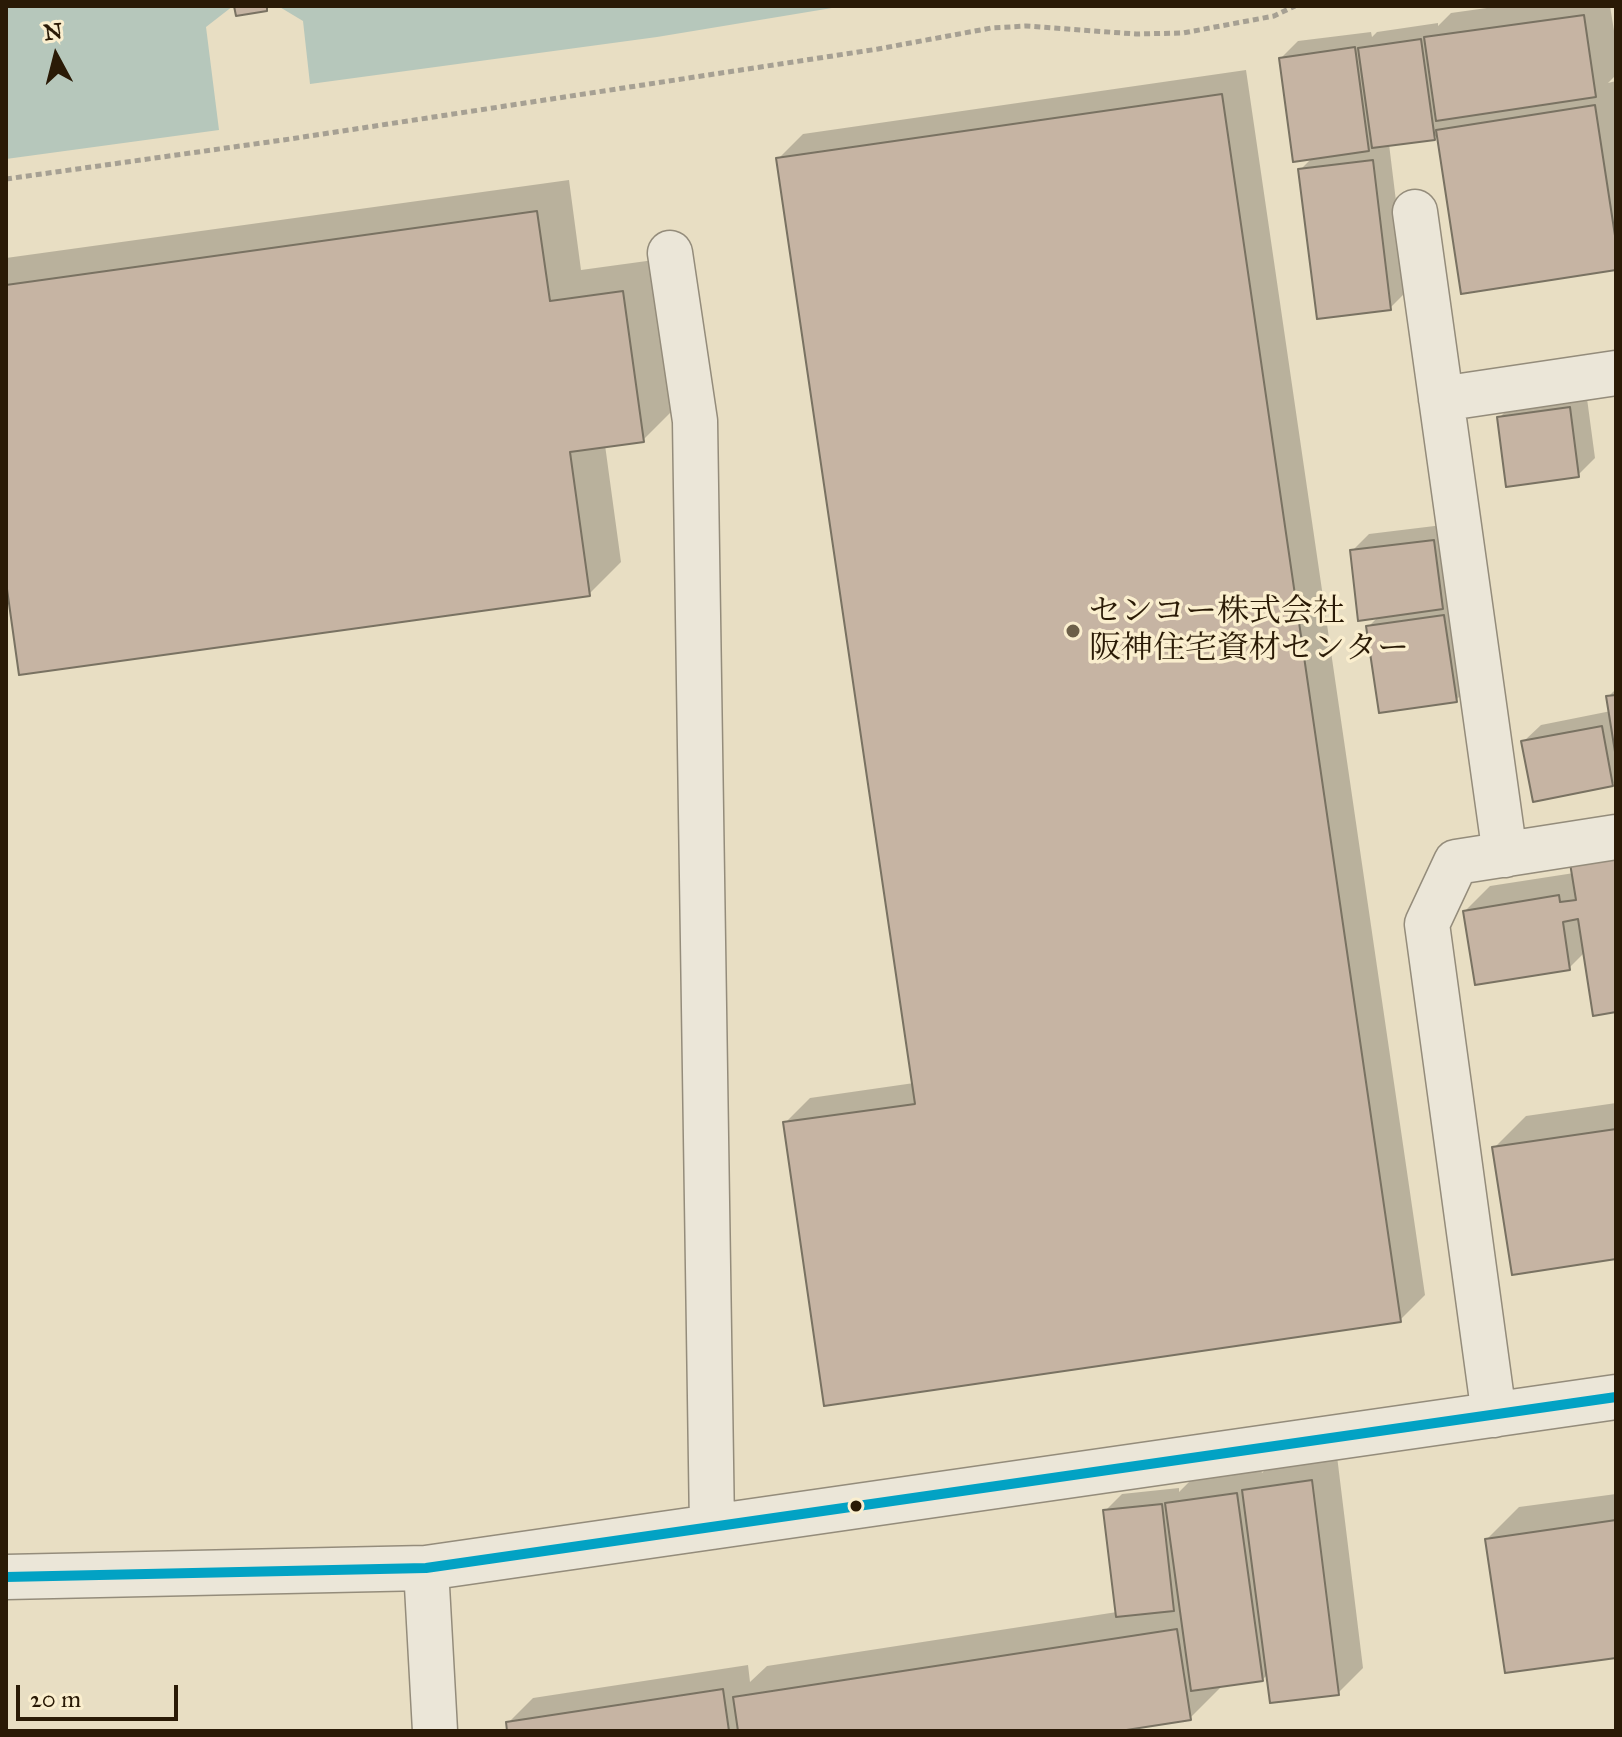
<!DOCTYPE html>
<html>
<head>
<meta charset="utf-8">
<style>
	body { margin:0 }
	#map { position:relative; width:1622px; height:1737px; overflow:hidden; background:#e8dec3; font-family:"IM FELL Great Primer",serif }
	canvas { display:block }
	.frame { position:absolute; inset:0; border:8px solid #2a1a06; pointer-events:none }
	.north { position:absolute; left:16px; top:16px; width:80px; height:80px; -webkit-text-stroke:6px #faeece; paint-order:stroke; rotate:353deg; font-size:22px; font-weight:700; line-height:32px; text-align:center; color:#2a1a06 }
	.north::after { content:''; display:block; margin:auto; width:28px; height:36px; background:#2a1a06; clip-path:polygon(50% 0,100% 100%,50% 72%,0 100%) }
	.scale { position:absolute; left:16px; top:1685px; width:162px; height:36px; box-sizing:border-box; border:4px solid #2a1a06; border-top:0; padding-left:10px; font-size:24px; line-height:28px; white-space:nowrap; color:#2a1a06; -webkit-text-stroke:6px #faeece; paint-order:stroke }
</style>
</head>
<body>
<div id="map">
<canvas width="1622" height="1737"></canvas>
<div class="frame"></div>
<div class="north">N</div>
<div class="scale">20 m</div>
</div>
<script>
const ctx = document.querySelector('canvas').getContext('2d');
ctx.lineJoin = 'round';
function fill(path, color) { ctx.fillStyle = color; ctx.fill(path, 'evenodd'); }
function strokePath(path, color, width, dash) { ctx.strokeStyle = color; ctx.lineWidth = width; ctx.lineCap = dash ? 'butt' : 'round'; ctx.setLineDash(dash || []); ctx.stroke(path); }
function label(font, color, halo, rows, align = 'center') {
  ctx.font = font + ' "IM FELL Great Primer","Noto Serif JP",serif'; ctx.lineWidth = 7; ctx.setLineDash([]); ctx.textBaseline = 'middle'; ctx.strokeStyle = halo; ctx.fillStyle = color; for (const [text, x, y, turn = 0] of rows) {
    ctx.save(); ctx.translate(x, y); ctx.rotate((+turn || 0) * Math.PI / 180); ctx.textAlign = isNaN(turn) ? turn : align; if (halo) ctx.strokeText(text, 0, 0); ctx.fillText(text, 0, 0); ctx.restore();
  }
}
const water = new Path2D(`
	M 6,6 L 233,6 L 206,27 L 219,130 L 6,159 Z
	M 278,6 L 844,6 L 657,37 L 310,84 L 303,21 Z`);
const shadow = new Path2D(`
	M 1501,6 L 1610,6 L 1616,43 L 1616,75 L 1608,83 L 1616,81 L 1616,268 L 1439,133 L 1434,138 L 1389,144 L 1407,291 L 1390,308 L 1300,170 L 1313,157 L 1281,58 L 1298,41 L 1371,32 L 1372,37 L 1377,32 L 1438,23 L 1438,26 L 1451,13 Z
	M 1246,70 L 1425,1295 L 1400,1320 L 785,1123 L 810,1098 L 914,1083 L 778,159 L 803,134 Z
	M 569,180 L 581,270 L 654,260 L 675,408 L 643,440 L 605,445 L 621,562 L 589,594 L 6,567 L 6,258 Z
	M 1586,391 L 1595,458 L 1578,475 L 1499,418 L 1516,401 Z
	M 1451,524 L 1473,683 L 1456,700 L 1368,627 L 1379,616 L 1352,551 L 1369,534 Z
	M 1616,689 L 1616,780 L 1612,785 L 1524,741 L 1541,725 L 1611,711 L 1608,697 Z
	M 1574,873 L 1616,1010 L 1585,952 L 1569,968 L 1465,911 L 1490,886 Z
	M 1616,1103 L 1616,1257 L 1494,1148 L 1526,1116 Z
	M 1337,1456 L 1363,1668 L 1338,1693 L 1268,1674 L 1262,1680 L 1222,1686 L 1190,1718 L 1107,1731 L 509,1731 L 508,1723 L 533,1698 L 748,1665 L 750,1682 L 767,1666 L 1117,1612 L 1105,1511 L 1122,1494 L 1179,1488 L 1179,1492 L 1192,1479 L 1261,1469 L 1262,1473 L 1269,1466 Z
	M 1616,1494 L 1616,1656 L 1487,1539 L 1519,1507 Z`);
const building = new Path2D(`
	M 234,6 L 267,6 L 267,11 L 236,16 Z
	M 1584,15 L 1596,97 L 1436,121 L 1424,37 Z
	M 1421,39 L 1435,140 L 1372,148 L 1358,48 Z
	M 1355,47 L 1369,151 L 1293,162 L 1279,58 Z
	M 1222,94 L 1401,1322 L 824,1406 L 783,1122 L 915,1104 L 776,158 Z
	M 1595,105 L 1616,242 L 1616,270 L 1461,294 L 1436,130 Z
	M 1373,160 L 1391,310 L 1317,319 L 1298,169 Z
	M 537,211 L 550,301 L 623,291 L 644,442 L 570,452 L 590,596 L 19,675 L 6,582 L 6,285 Z
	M 1570,407 L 1579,477 L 1506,487 L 1497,417 Z
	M 1434,540 L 1443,609 L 1358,621 L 1350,550 Z
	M 1444,615 L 1457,702 L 1379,713 L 1366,626 Z
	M 1616,695 L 1616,758 L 1606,696 Z
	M 1602,726 L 1613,786 L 1533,802 L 1521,741 Z
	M 1616,850 L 1616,1012 L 1593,1016 L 1578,919 L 1563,922 L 1570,970 L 1475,985 L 1463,911 L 1559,895 L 1560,902 L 1576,900 L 1569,857 Z
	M 1616,1129 L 1616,1259 L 1512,1275 L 1492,1147 Z
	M 1312,1480 L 1339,1695 L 1270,1703 L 1242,1490 Z
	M 1237,1493 L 1263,1681 L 1191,1691 L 1165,1503 Z
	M 1162,1504 L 1174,1611 L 1116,1617 L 1103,1510 Z
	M 1616,1520 L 1616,1658 L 1505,1673 L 1485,1539 Z
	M 1177,1629 L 1191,1720 L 1120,1731 L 738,1731 L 733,1697 Z
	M 723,1689 L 729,1731 L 507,1731 L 506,1722 Z`);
const path = new Path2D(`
	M 6,179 L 290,139 L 878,49 L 991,28 L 1026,26 L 1136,34 L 1183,33 L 1274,16 L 1295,6`);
const minor = new Path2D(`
	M 1415,212 L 1505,855
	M 670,253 L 695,421 L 712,1527
	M 1441,399 L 1616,373
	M 1494,1415 L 1427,924 L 1456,862 L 1616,837
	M 426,1568 L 435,1731
	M 6,1577 L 426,1568 L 1616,1397`);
const bus1 = new Path2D(`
	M 6,1577 L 426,1568 L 1616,1397`);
const markers = [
	[1073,631,8,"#6c5f48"],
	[856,1506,7,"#2a1a06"]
];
const poiNames = [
	["センコー株式会社",1089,613],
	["阪神住宅資材センター",1089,650]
];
fill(water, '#b6c7bb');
fill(shadow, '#0003');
fill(building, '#c6b4a3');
strokePath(building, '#797262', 2);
strokePath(minor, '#948c7b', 47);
strokePath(path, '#a6a093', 5, [6, 4]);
strokePath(minor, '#ebe6d8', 44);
strokePath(bus1, '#02a2c4', 10);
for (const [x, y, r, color] of markers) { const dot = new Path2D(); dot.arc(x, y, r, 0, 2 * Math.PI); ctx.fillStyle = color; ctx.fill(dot); strokePath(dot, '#faeece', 3); }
label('32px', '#2a1a06', '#faeece', poiNames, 'left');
</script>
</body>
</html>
